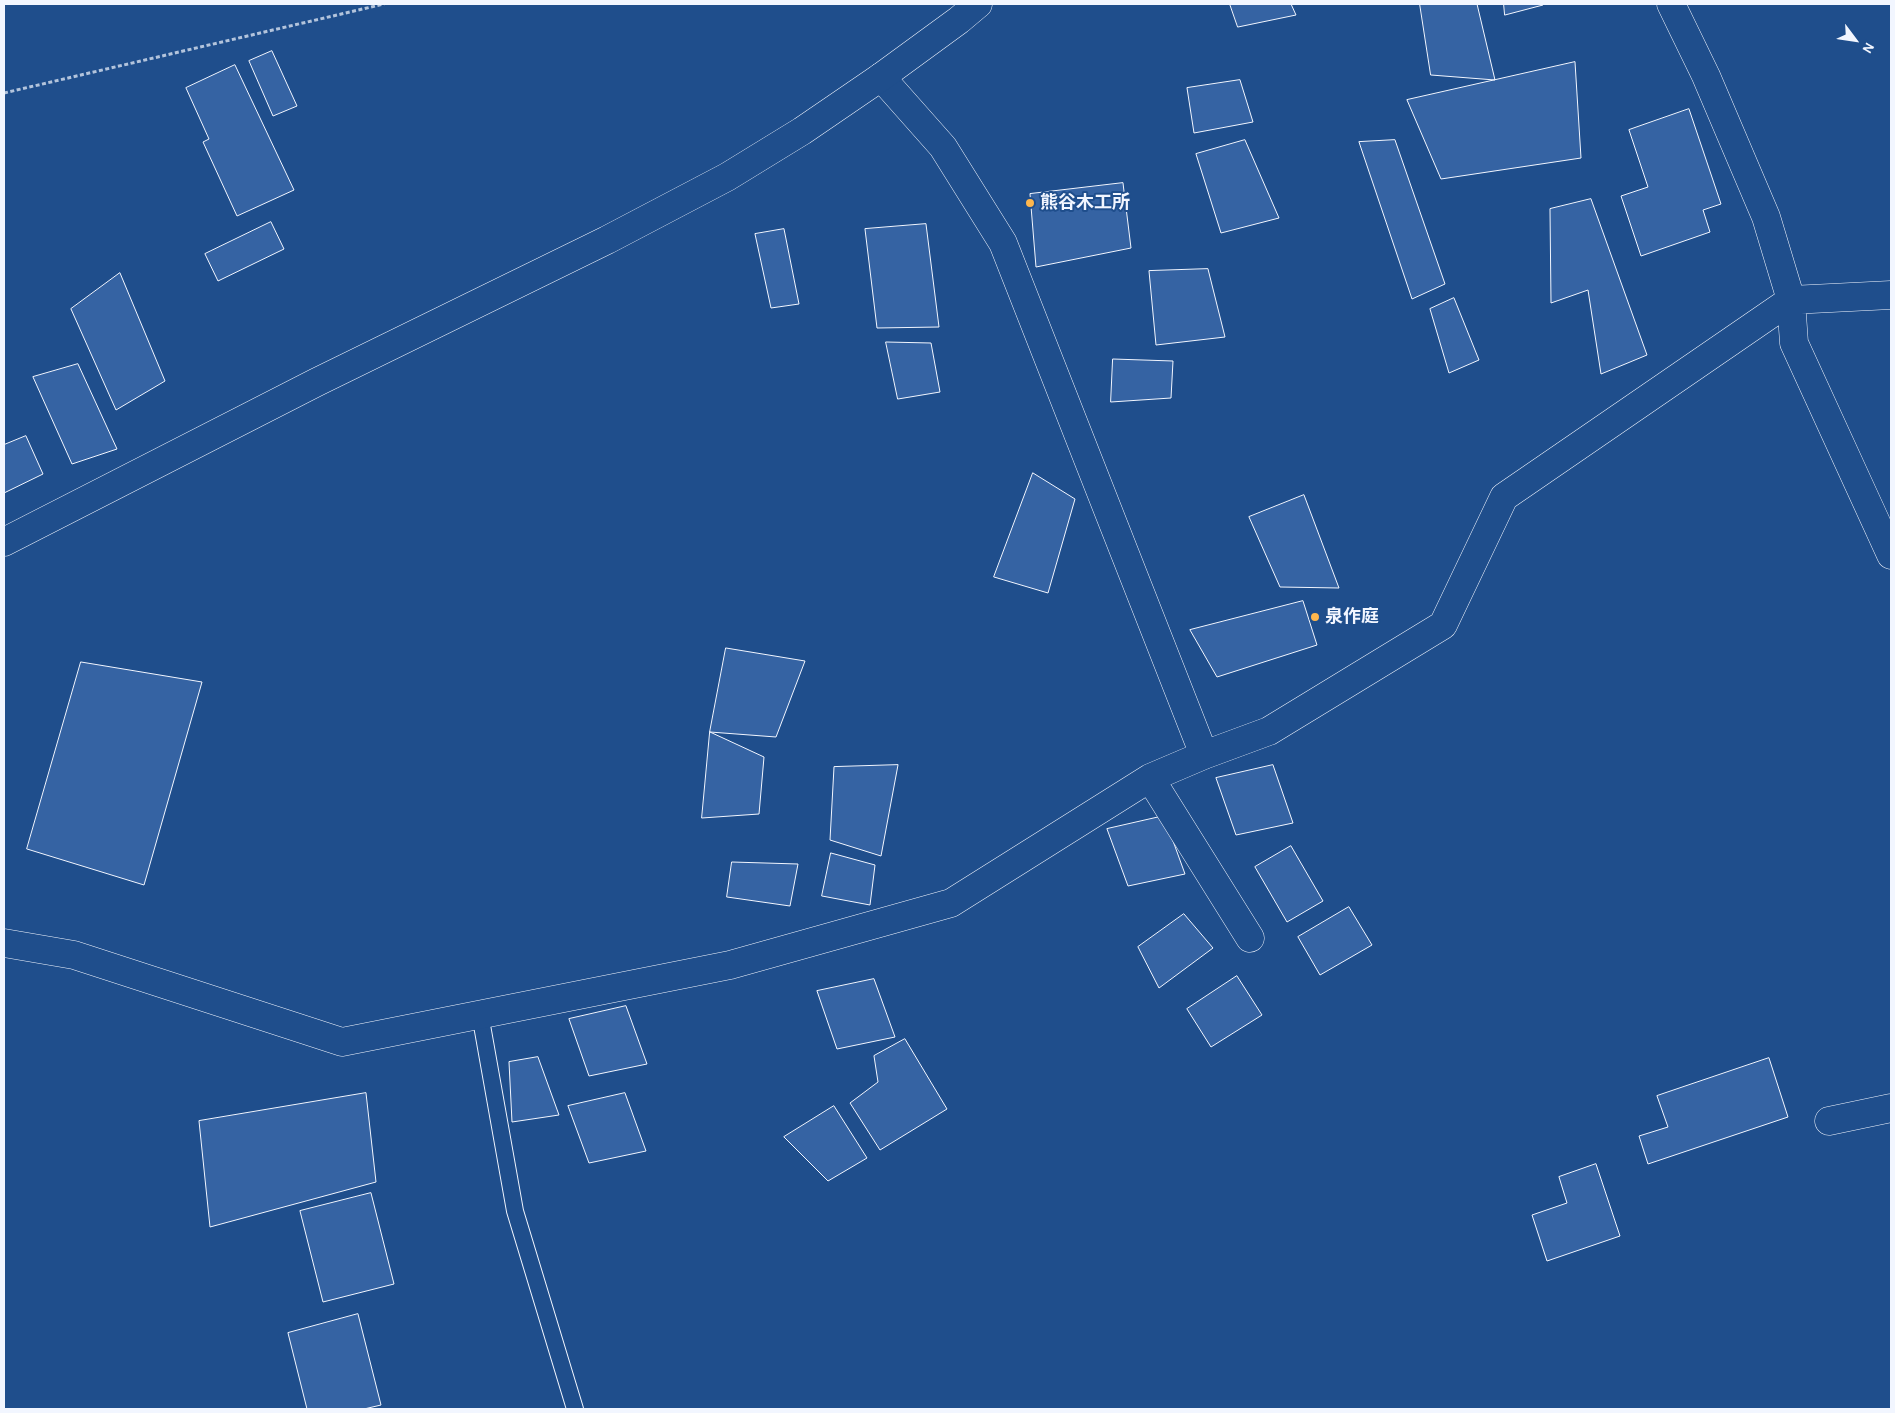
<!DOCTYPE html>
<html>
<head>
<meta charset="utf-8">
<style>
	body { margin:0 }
	#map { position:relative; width:1895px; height:1413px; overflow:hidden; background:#1f4e8c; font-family:"Alegreya Sans",sans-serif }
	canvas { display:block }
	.frame { position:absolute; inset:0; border:5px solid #f2f6ff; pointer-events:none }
	.north { position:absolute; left:1830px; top:15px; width:50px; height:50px; -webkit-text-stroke:4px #1f4e8c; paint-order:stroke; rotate:121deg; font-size:14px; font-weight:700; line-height:20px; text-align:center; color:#f2f6ff }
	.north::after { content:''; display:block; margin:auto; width:18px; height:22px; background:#f2f6ff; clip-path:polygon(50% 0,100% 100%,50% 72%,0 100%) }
</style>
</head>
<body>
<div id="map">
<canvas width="1895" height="1413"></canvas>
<div class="frame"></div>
<div class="north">N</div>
</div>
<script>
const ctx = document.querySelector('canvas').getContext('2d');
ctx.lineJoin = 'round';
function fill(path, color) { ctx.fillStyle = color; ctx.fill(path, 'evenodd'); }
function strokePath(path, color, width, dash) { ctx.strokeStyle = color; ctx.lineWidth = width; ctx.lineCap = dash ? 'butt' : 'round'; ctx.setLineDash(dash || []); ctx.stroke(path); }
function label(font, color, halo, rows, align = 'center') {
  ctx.font = font + ' "Alegreya Sans","Noto Sans JP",sans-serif'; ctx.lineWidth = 4; ctx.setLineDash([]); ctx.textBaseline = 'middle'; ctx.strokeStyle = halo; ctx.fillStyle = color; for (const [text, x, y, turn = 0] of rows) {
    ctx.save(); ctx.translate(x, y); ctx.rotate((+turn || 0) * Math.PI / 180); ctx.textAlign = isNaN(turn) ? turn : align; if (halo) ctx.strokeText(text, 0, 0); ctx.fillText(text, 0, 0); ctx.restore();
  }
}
const building = new Path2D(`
	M 1230,4 L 1291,4 L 1296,15 L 1238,27 Z
	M 1420,4 L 1477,4 L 1495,80 L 1431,75 Z
	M 1504,4 L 1542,4 L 1543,5 L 1505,15 Z
	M 272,51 L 297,106 L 273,116 L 249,61 Z
	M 1575,62 L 1581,158 L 1441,179 L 1407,100 Z
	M 235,65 L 294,190 L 237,216 L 203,142 L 209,139 L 186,88 Z
	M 1240,80 L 1253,122 L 1194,133 L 1187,88 Z
	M 1689,109 L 1721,204 L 1703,210 L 1710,232 L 1641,256 L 1621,196 L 1648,187 L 1629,130 Z
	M 1245,140 L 1279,218 L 1221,233 L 1196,154 Z
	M 1395,140 L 1445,284 L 1412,299 L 1359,142 Z
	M 1123,183 L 1131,248 L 1036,267 L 1030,194 Z
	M 1591,199 L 1647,355 L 1601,374 L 1588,290 L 1551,303 L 1550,209 Z
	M 271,222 L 284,249 L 218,281 L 205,254 Z
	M 926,224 L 939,327 L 877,328 L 865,229 Z
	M 784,229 L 799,304 L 771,308 L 755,234 Z
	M 1208,269 L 1225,337 L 1156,345 L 1149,271 Z
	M 120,273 L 165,381 L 116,410 L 71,309 Z
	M 1454,298 L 1479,360 L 1449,373 L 1430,309 Z
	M 886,342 L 931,343 L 940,392 L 898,399 Z
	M 1113,359 L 1173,361 L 1171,398 L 1111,402 Z
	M 78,364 L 117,449 L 72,464 L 33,377 Z
	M 26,436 L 43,474 L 4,493 L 4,445 Z
	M 1033,473 L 1075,499 L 1048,593 L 994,577 Z
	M 1304,495 L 1339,588 L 1280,587 L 1249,517 Z
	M 1303,601 L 1317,645 L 1217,677 L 1190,630 Z
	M 726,648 L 805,661 L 776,737 L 710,732 Z
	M 81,662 L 202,682 L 144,885 L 27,849 Z
	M 710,732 L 764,757 L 759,814 L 702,818 Z
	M 898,765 L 881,856 L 830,840 L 834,767 Z
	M 1273,765 L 1293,823 L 1236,835 L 1216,778 Z
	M 1164,816 L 1185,874 L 1128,886 L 1107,829 Z
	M 1291,846 L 1323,901 L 1287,922 L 1255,867 Z
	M 831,853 L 875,865 L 870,905 L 822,896 Z
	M 732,862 L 798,864 L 790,906 L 727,897 Z
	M 1349,907 L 1372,945 L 1320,975 L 1298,937 Z
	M 1184,914 L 1213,948 L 1159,988 L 1138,947 Z
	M 1237,976 L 1262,1015 L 1211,1047 L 1187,1009 Z
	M 874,979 L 895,1037 L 837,1049 L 817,991 Z
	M 626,1006 L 647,1064 L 589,1076 L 569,1019 Z
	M 905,1039 L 947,1109 L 880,1150 L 850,1103 L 878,1082 L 874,1056 Z
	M 538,1057 L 559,1115 L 512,1122 L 509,1062 Z
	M 1769,1058 L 1788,1117 L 1648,1164 L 1639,1136 L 1668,1127 L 1657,1096 Z
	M 366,1093 L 376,1182 L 210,1227 L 199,1121 Z
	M 625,1093 L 646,1151 L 589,1163 L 568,1106 Z
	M 834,1106 L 867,1158 L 828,1181 L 784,1137 Z
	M 1596,1164 L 1620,1236 L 1547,1261 L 1532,1215 L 1567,1203 L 1559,1177 Z
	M 371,1193 L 394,1284 L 323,1302 L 300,1211 Z
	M 358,1314 L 381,1405 L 364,1409 L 307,1409 L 288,1333 Z`);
const path = new Path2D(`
	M 4,93 L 384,4`);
const service = new Path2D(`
	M 480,1014 L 515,1211 L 575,1409`);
const minor = new Path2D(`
	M 1671,4 L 1706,76 L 1766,217 L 1791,300 L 1794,343 L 1891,555
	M 881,77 L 943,147 L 1003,243 L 1204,755
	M 1150,778 L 1250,938
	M 4,943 L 74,955 L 342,1042 L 730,965 L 951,903 L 1150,778 L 1204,755 L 1269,731 L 1443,625 L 1504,497 L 1791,300 L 1891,295
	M 1829,1121 L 1891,1108`);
const tertiary = new Path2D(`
	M 4,542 L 317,382 L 607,240 L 727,177 L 802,131 L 881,77 L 959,20 L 978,4`);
const markers = [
	[1030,203,5,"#ffb74d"],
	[1315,617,5,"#ffb74d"]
];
const poiNames = [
	["熊谷木工所",1040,203],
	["泉作庭",1325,617]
];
fill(building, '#3563a3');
strokePath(building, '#f2f6ff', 1);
strokePath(service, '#f2f6ff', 18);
strokePath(minor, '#f2f6ff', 29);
strokePath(tertiary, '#f2f6ff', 29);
strokePath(path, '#b3c4dc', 3, [4, 2.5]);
strokePath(service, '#1f4e8c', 16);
strokePath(minor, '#1f4e8c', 28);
strokePath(tertiary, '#1f4e8c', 28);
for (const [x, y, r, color] of markers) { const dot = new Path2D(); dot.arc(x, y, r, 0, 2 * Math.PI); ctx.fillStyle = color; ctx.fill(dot); strokePath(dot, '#1f4e8c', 2); }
label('bold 18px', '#f2f6ff', '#1f4e8c', poiNames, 'left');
</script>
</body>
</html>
